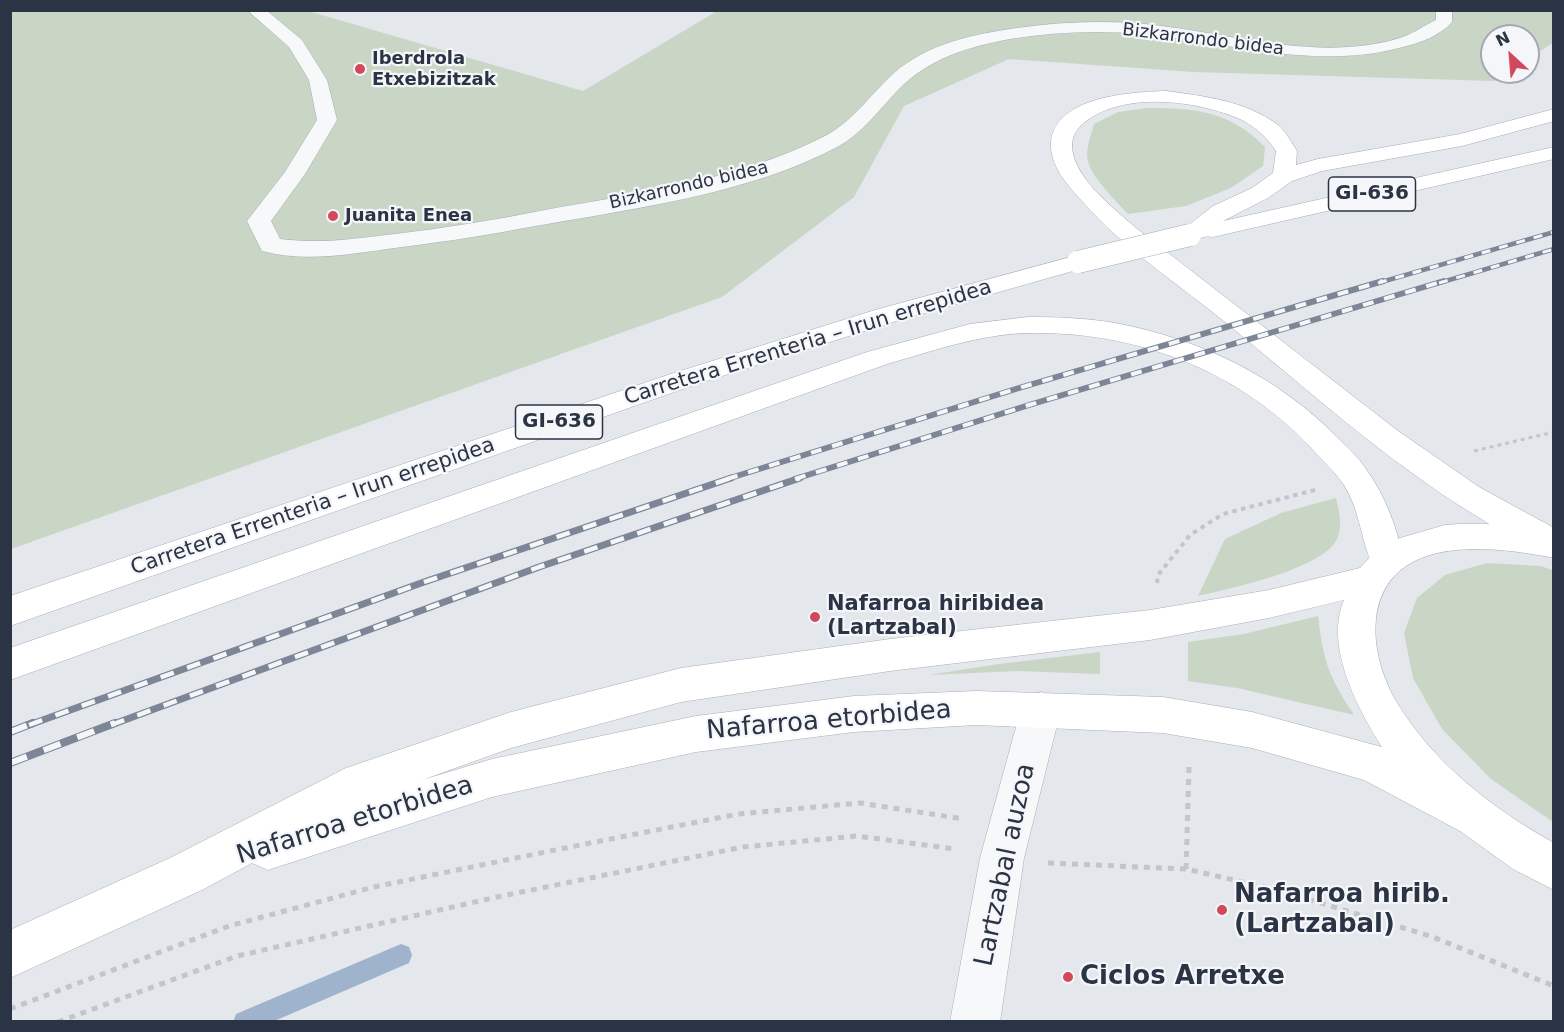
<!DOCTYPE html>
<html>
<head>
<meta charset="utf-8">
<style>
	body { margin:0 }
	#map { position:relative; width:1564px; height:1032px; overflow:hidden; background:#e4e7ec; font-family:"DejaVu Sans",sans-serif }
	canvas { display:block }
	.frame { position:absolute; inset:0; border:12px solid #2b3445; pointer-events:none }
	.north { position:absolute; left:1480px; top:24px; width:60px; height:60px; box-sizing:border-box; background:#f4f6f9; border:2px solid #a4a8b1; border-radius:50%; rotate:334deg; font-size:16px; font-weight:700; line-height:24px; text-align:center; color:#2b3445 }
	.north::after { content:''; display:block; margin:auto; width:21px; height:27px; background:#d1495b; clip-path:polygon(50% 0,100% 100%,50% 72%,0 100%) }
</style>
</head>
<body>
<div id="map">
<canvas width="1564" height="1032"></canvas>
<div class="frame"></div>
<div class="north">N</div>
</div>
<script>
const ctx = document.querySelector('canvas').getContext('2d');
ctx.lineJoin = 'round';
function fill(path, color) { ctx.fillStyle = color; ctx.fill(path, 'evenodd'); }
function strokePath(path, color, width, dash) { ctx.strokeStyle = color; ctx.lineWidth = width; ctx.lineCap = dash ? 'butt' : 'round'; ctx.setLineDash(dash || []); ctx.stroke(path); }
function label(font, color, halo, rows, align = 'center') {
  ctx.font = font + ' "DejaVu Sans",sans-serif'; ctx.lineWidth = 4.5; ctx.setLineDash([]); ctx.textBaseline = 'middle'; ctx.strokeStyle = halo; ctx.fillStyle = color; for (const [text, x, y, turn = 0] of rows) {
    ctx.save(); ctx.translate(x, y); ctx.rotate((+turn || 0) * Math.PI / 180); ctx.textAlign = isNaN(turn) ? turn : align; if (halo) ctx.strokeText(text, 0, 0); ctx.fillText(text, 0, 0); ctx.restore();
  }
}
const green = new Path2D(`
	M 1553,10 L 1554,42 L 1528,59 L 1528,36 L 1492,36 L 1492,72 L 1509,72 L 1494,81 L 1194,72 L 1009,59 L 904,106 L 854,197 L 722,297 L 11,549 L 10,11 L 308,11 L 583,91 L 717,11 Z
	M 1147,108 C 1195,108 1230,111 1265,147 L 1263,166 L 1231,188 L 1186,206 L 1128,214 C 1117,202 1091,177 1088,161 C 1085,150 1091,135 1094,124 L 1118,112 Z
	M 1336,498 C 1339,511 1343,526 1337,539 C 1323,569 1229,589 1198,596 L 1225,539 L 1281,513 Z
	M 1487,563 L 1540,566 L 1553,570 L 1553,822 L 1491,779 L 1442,729 L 1413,678 L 1404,633 L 1417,598 L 1445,575 Z
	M 1318,616 C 1323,661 1329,677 1354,715 L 1237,688 L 1188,681 L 1188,642 L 1244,634 Z
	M 1100,652 L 1100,674 L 1017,671 L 928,675 L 999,664 Z`);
const stream = new Path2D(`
	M 401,944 L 409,947 L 412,955 L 409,963 L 272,1022 L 233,1022 L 236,1014 Z`);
const pathFar2 = new Path2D(`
	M 1474,451 L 1554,432`);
const pathFar1 = new Path2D(`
	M 1157,583 L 1158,575 L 1190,535 L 1223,514 L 1315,490`);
const path = new Path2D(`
	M 1048,863 L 1186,869 L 1278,890 L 1433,937 L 1554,986
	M 1186,869 L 1189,767 L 1187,763
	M 10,1009 L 229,926 L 374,887 L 565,848 L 738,814 L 860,803 L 964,819
	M 58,1022 L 237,956 L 497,897 L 743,847 L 857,836 L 955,849`);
const street = new Path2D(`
	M 247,10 L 266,10 L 302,40 L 327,80 L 337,120 L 305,174 L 271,221 L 280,239 C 323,244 353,239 395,234 C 445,228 495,220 545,210 C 638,193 735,181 821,138 C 851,124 869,96 893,74 C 926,44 974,34 1017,28 C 1059,22 1102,20 1144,24 C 1228,32 1320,64 1403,37 C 1414,33 1425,25 1436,20 L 1436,10 L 1452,10 L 1452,22 C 1441,35 1420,43 1403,47 C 1315,71 1229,42 1142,34 C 1098,30 1053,32 1010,39 C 968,47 929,58 898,90 C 879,110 863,132 839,146 C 749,195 624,210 524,228 C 478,237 433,243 387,249 C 345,255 304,262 262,251 L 247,221 L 285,172 L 317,120 L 309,80 L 289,47 Z
	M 1041,692 L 1055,697 L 1061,709 L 1024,858 L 1000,1022 L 950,1022 L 980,858 L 1021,709 L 1027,697 Z`);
const secondary = new Path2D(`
	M 1459,524 L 1500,524 L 1554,532 L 1554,558 C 1493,546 1386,532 1376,619 C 1373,647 1382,677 1396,701 C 1432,762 1493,809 1554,843 L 1554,890 L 1513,869 L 1460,831 L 1364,780 L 1252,748 L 1163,733 L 976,725 L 854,732 L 696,752 L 492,797 L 268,870 L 252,863 L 202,890 L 10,978 L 10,930 L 170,858 L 346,768 L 511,712 L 681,668 L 890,639 L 1150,610 L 1269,590 L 1360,568 L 1375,552 L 1400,538 L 1445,525 ZM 1344,600 C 1324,646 1358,709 1382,747 L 1252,712 L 1163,697 L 976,691 L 854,696 L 696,716 L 492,759 L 422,780 L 511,748 L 681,702 L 890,671 L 1150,640 L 1269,618 Z`);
const primary = new Path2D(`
	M 1166,91 C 1204,96 1246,101 1278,125 C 1285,131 1292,143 1297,151 L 1296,165 L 1318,159 L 1460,134 L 1554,109 L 1554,121 L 1462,146 L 1322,171 L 1292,181 L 1268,198 L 1223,221 L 1554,147 L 1554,159 L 1213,237 C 1201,234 1195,243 1182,240 L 1178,235 L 1182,230 L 1213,206 L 1252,188 L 1273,173 L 1276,151 C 1266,136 1253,124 1235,117 C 1192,100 1125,92 1086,121 C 1070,133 1069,147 1077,165 C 1089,190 1116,210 1136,228 L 1398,431 L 1479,487 L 1554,528 L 1554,556 C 1525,547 1498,529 1473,514 C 1384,459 1306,388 1225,322 C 1177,283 1124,249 1083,202 C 1068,186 1050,166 1051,143 C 1054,96 1132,92 1166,91 Z
	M 1078,255 L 1087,257 L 1090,262 L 1087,267 L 893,322 L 694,385 L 10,626 L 10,596 L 674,373 L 875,310 Z
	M 1028,317 C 1057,317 1086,318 1115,323 C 1200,339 1277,376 1338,438 C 1348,448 1358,457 1366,469 C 1386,497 1397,528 1404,561 L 1399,570 L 1387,574 L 1375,570 C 1361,544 1361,512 1344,485 C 1336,473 1324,462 1314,451 C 1241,371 1137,331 1029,333 C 980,334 933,351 887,364 L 10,680 L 10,648 L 867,352 L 970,324 Z`);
const railFar3 = new Path2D(`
	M 1378,283 L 1554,232
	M 1439,283 L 1554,249`);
const railFar2 = new Path2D(`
	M 727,479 L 1019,388 L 1383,281
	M 795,479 L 1029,405 L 1444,281`);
const railFar1 = new Path2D(`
	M 29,725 L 424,582 L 731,478
	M 111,725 L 539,567 L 800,478`);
const rail = new Path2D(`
	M 10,732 L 33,723
	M 10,763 L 115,723`);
const primaryBridge = new Path2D(`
	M 1078,262 L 1190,235`);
const markers = [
	[360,69,6,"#d1495b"],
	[333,216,6,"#d1495b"],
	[815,617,6,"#d1495b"],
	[1222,910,6,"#d1495b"],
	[1068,977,6,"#d1495b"]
];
const farStreetnames = [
	["Bizkarrondo bidea",1203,40,7],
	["Bizkarrondo bidea",689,186,-13]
];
const farPoinames = [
	["Iberdrola",372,59],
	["Etxebizitzak",372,80],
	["Juanita Enea",345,216]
];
const shields = [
	[1372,194,87],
	[559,422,87]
];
const shieldNames = [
	["GI-636",1372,194],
	["GI-636",559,422]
];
const streetNames = [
	["Carretera Errenteria – Irun errepidea",808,343,-17],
	["Carretera Errenteria – Irun errepidea",313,507,-19]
];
const poiNames = [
	["Nafarroa hiribidea",827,605],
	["(Lartzabal)",827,629]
];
const nearStreetnames = [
	["Nafarroa etorbidea",829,721,-5],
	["Nafarroa etorbidea",355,821,-17],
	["Lartzabal auzoa",1006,865,-78]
];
const nearPoinames = [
	["Nafarroa hirib.",1234,895],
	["(Lartzabal)",1234,925],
	["Ciclos Arretxe",1080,977]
];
fill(green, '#c9d6c5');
fill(stream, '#9fb4cc');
strokePath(street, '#a9aeb7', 1);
strokePath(secondary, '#a9aeb7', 1);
strokePath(primary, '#a3abb8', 1);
strokePath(pathFar2, '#c2c5cb', 3, [4, 4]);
strokePath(pathFar1, '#c2c5cb', 4, [4.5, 4.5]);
strokePath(path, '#c2c5cb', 5, [6, 6]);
fill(street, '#f7f8fa');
fill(secondary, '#fff');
fill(primary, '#fff');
strokePath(railFar3, '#7d8696', 4.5);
strokePath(railFar2, '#7d8696', 6);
strokePath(railFar1, '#7d8696', 7);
strokePath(rail, '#7d8696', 8);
strokePath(railFar3, '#f4f6f9', 3, [9]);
strokePath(railFar2, '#f4f6f9', 4, [11]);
strokePath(railFar1, '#f4f6f9', 4.5, [14]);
strokePath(rail, '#f4f6f9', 6, [18]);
strokePath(primaryBridge, '#a3abb8', 23, []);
strokePath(primaryBridge, '#fff', 22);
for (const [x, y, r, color] of markers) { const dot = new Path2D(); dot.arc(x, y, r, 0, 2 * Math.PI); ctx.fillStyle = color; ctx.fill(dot); strokePath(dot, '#f4f6f9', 2); }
label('18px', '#2b3445', '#f4f6f9', farStreetnames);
label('bold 18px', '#2b3445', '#f4f6f9', farPoinames, 'left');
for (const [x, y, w] of shields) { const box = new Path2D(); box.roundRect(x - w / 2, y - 17, w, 34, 4.5); ctx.fillStyle = '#f4f6f9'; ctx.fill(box); strokePath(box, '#2b3445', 1.5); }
label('bold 20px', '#2b3445', null, shieldNames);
label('21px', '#2b3445', '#f4f6f9', streetNames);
label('bold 21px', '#2b3445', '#f4f6f9', poiNames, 'left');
label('26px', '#2b3445', '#f4f6f9', nearStreetnames);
label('bold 26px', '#2b3445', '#f4f6f9', nearPoinames, 'left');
</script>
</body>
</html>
